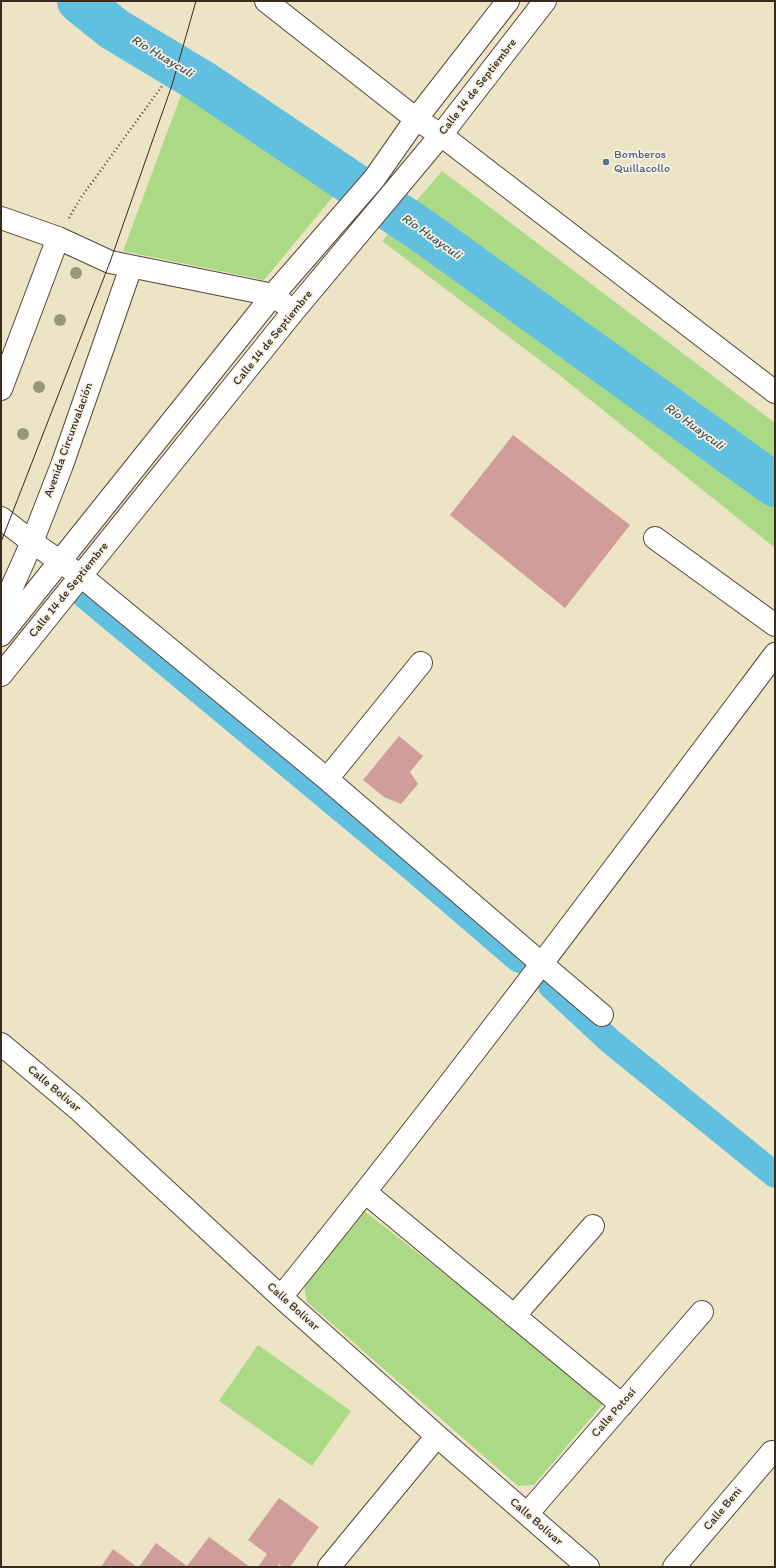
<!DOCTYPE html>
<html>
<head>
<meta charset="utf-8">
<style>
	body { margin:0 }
	#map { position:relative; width:776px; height:1568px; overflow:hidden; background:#ece4c5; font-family:Itim,sans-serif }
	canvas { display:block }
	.frame { position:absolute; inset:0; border:2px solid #3b2a1e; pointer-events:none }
</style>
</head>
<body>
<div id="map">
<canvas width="776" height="1568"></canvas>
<div class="frame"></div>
</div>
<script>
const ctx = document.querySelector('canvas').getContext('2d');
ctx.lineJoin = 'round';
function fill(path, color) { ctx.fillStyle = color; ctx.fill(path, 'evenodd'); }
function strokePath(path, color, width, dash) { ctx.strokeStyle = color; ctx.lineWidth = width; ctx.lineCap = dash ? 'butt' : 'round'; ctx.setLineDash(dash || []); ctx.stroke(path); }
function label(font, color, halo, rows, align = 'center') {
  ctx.font = font + ' Itim,sans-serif'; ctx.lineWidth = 3.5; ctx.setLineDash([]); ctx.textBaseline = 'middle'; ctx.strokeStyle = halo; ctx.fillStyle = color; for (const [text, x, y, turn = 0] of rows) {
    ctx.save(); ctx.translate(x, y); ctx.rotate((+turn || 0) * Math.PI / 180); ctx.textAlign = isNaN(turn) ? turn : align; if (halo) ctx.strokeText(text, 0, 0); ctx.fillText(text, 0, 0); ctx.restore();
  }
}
const green = new Path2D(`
	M 183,90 L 337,192 L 264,280 L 123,251 Z
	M 442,171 L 775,423 L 775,548 L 558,374 L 382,241 Z
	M 363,1210 L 606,1400 L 534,1485 L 518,1486 L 307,1302 L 304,1285 Z
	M 258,1345 L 351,1411 L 312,1466 L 219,1401 Z`);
const canal = new Path2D(`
	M 85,596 L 412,868 L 519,960
	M 551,986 L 610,1041 L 775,1175`);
const river = new Path2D(`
	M 79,1 L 114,29 L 202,82 L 427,234 L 775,485`);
const building = new Path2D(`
	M 513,435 L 630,525 L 565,608 L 450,515 Z
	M 399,736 L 423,756 L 410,772 L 418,784 L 401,804 L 384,797 L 363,780 Z
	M 279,1498 L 319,1527 L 290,1567 L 283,1567 L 279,1564 L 277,1567 L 258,1567 L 267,1554 L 248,1540 Z
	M 209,1537 L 250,1567 L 139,1567 L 156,1543 L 187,1566 Z
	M 113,1549 L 137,1567 L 101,1567 Z`);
const path = new Path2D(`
	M 69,218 L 80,199 L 162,86`);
const minor = new Path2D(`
	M 266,1 L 416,119 L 441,135 L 775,392
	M 1,218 L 58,238 L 110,262 L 273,295 L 283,303
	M 1,389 L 58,238
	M 1,518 L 32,542 L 81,576 L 327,779 L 542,964 L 602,1015
	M 655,538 L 775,625
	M 1,612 L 32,542 L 62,465 L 131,267
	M 1,635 L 273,295 L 374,179 L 416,119 L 508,1
	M 1,675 L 293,312 L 441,135 L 545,1
	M 327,779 L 421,663
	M 1,1044 L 78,1109 L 281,1297 L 437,1436 L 588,1567
	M 365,1192 L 622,1405
	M 281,1297 C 451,1087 613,870 775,654
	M 514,1316 L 593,1226
	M 527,1514 L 702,1312
	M 329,1567 L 437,1436
	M 674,1567 L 772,1452`);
const tram = new Path2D(`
	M 1,542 L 110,262 L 172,85 L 196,1`);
const trees = [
	[76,273],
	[60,320],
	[39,387],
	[23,434]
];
const markers = [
	[606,162,4,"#5c6f8a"]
];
const streetNames = [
	["Calle 14 de Septiembre",478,87,-52],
	["Calle 14 de Septiembre",273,338,-51],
	["Avenida Circunvalación",69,440,-70],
	["Calle 14 de Septiembre",69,590,-51],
	["Calle Bolívar",54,1089,40],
	["Calle Bolívar",293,1307,42],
	["Calle Potosí",614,1413,-49],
	["Calle Beni",723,1509,-50],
	["Calle Bolívar",536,1522,41]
];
const serviceNames = [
	["Bomberos",614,155],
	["Quillacollo",614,169]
];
const waterNames = [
	["Río Huayculi",162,57,31],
	["Río Huayculi",431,237,35],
	["Río Huayculi",694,427,36]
];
fill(green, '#abd986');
strokePath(canal, '#61c0df', 26);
strokePath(river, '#61c0df', 44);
fill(building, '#d09d9a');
strokePath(minor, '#564637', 24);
strokePath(path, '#564637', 2.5, [1, 3]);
strokePath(minor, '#fff', 22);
strokePath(tram, '#3b2a1e', 1);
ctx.fillStyle = '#9a9677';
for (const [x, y] of trees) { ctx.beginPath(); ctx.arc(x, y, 6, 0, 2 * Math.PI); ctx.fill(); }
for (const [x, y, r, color] of markers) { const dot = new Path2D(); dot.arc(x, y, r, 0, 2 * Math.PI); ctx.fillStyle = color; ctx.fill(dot); strokePath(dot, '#f7f3e8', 1.5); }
label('12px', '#3b2a1e', '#f7f3e8', streetNames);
label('12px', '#4e5e75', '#f7f3e8', serviceNames, 'left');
label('italic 13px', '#465758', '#f7f3e8', waterNames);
</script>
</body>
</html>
